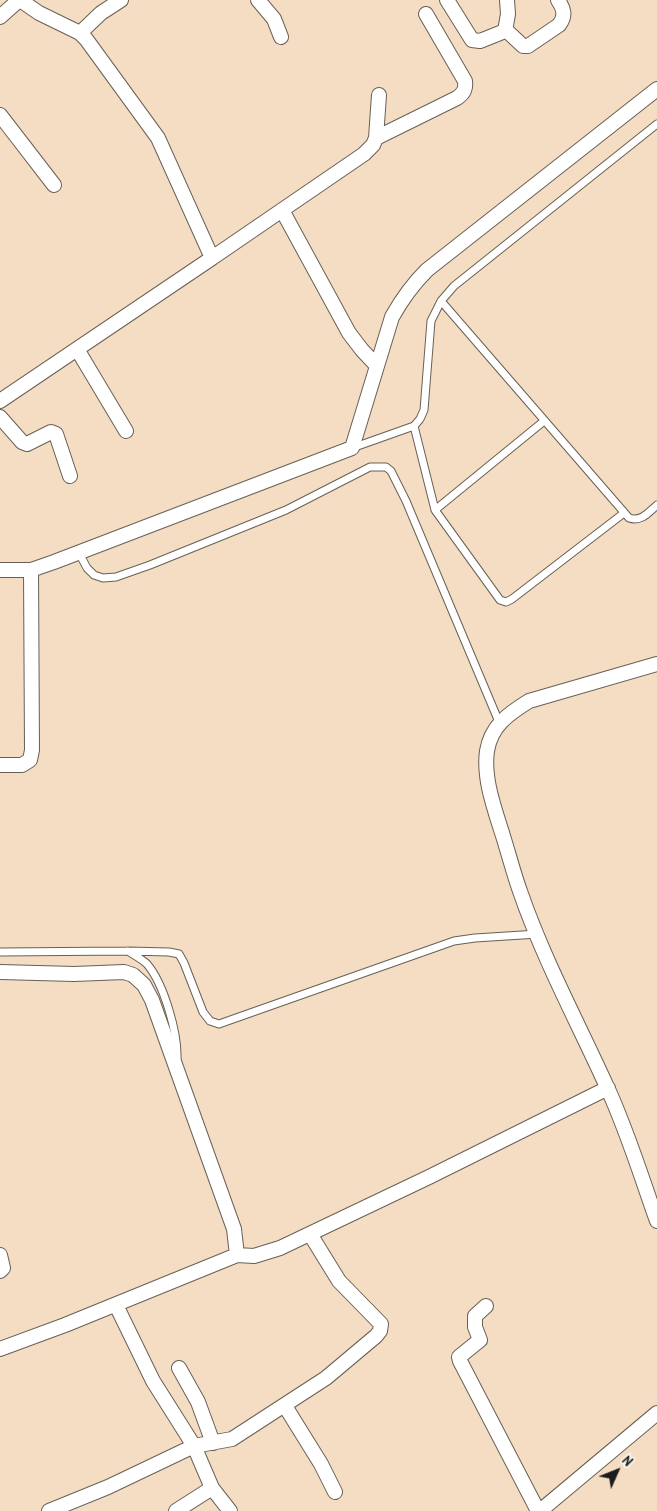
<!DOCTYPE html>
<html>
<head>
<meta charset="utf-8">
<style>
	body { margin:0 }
	#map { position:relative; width:657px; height:1511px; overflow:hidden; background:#f4ddc2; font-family:"Patrick Hand",sans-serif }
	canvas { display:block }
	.north { position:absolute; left:592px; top:1446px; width:50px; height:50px; -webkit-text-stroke:4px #f7f3e8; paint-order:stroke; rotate:46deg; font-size:14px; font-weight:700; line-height:20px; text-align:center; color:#1c1c1c }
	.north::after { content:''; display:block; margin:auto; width:18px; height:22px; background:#1c1c1c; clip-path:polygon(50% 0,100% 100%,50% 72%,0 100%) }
</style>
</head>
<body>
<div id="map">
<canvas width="657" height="1511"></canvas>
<div class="north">N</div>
</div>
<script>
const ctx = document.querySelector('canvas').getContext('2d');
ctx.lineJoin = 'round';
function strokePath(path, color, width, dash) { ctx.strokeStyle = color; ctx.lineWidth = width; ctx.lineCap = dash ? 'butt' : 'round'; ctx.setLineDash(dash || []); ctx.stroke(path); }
const service = new Path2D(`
	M 441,301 L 629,518 C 641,522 648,513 657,505
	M 544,421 L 435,510 L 500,600 L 506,602 L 512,599 L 624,513
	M 414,426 L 435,510
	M 352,448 L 414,426 L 420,419 L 424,410 L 431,321 L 441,301 L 454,286 L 657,124
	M 79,553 L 87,568 L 94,575 L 103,578 L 116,577 L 150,565 L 286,510 L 370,467 L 386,467 L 391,471 L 406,501 L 499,722
	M 128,951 C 134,955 142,959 147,964 C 164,984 178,1033 177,1059
	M 0,952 L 128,951 L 169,952 L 179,954 L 184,963 L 203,1012 L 210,1021 L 219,1024 L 454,941 L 475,938 L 538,934`);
const minor = new Path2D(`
	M 258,0 L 274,19 L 281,37
	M 447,0 L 472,40 L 480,41 L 505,31 L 508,32 L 523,46 L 528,46 L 559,25 C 566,16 564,9 558,0
	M 0,17 L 19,0
	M 505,31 L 508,14 L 507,0
	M 80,33 L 101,13 L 121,0
	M 0,115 L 54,185
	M 376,138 L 457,98 C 464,93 466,89 465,81 L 426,14
	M 282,210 L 349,333 L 362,350 L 377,366
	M 212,258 L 364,154 L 373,145 L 376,138 L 379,95
	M 77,349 L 126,431
	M 0,401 L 212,258 L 158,138 L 86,39 L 80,33 L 39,13 L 20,0
	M 0,417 L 22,442 L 27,444 L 51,432 L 56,434 L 70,476
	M 0,570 L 31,570 L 54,562 L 352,448 L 392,317 C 402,299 412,285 427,270 L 657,89
	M 657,664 L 529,701 C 508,714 491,726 487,751 C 483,779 495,810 503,836 C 509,855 514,875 521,894 C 544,960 578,1023 607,1087 C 627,1130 641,1176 657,1221
	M 0,765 L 22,765 L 30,760 L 32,750 L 31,570
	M 0,972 L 74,974 L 124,972 L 133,975 L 144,985 L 152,1000 L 167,1042 L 234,1229 L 237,1255
	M 0,1255 L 3,1268 L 0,1271
	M 116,1305 L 153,1381 L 194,1446 L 212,1488 L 230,1511
	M 486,1306 L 475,1316 L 475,1327 L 480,1340 L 459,1357 L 460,1361 L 538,1511
	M 0,1349 L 65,1325 L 237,1255 L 254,1256 L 280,1248 L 429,1177 L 608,1088
	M 179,1368 L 198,1402 L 213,1443
	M 285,1406 L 321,1464 L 335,1492
	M 49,1511 L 108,1487 L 194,1446 L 232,1439 L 326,1378 L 376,1336 L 380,1331 L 381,1324 L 339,1281 L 310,1234
	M 176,1511 L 212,1488
	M 540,1511 L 657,1413`);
strokePath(service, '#686056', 9);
strokePath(minor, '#686056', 16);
strokePath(service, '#fff', 7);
strokePath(minor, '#fff', 14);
</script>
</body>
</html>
